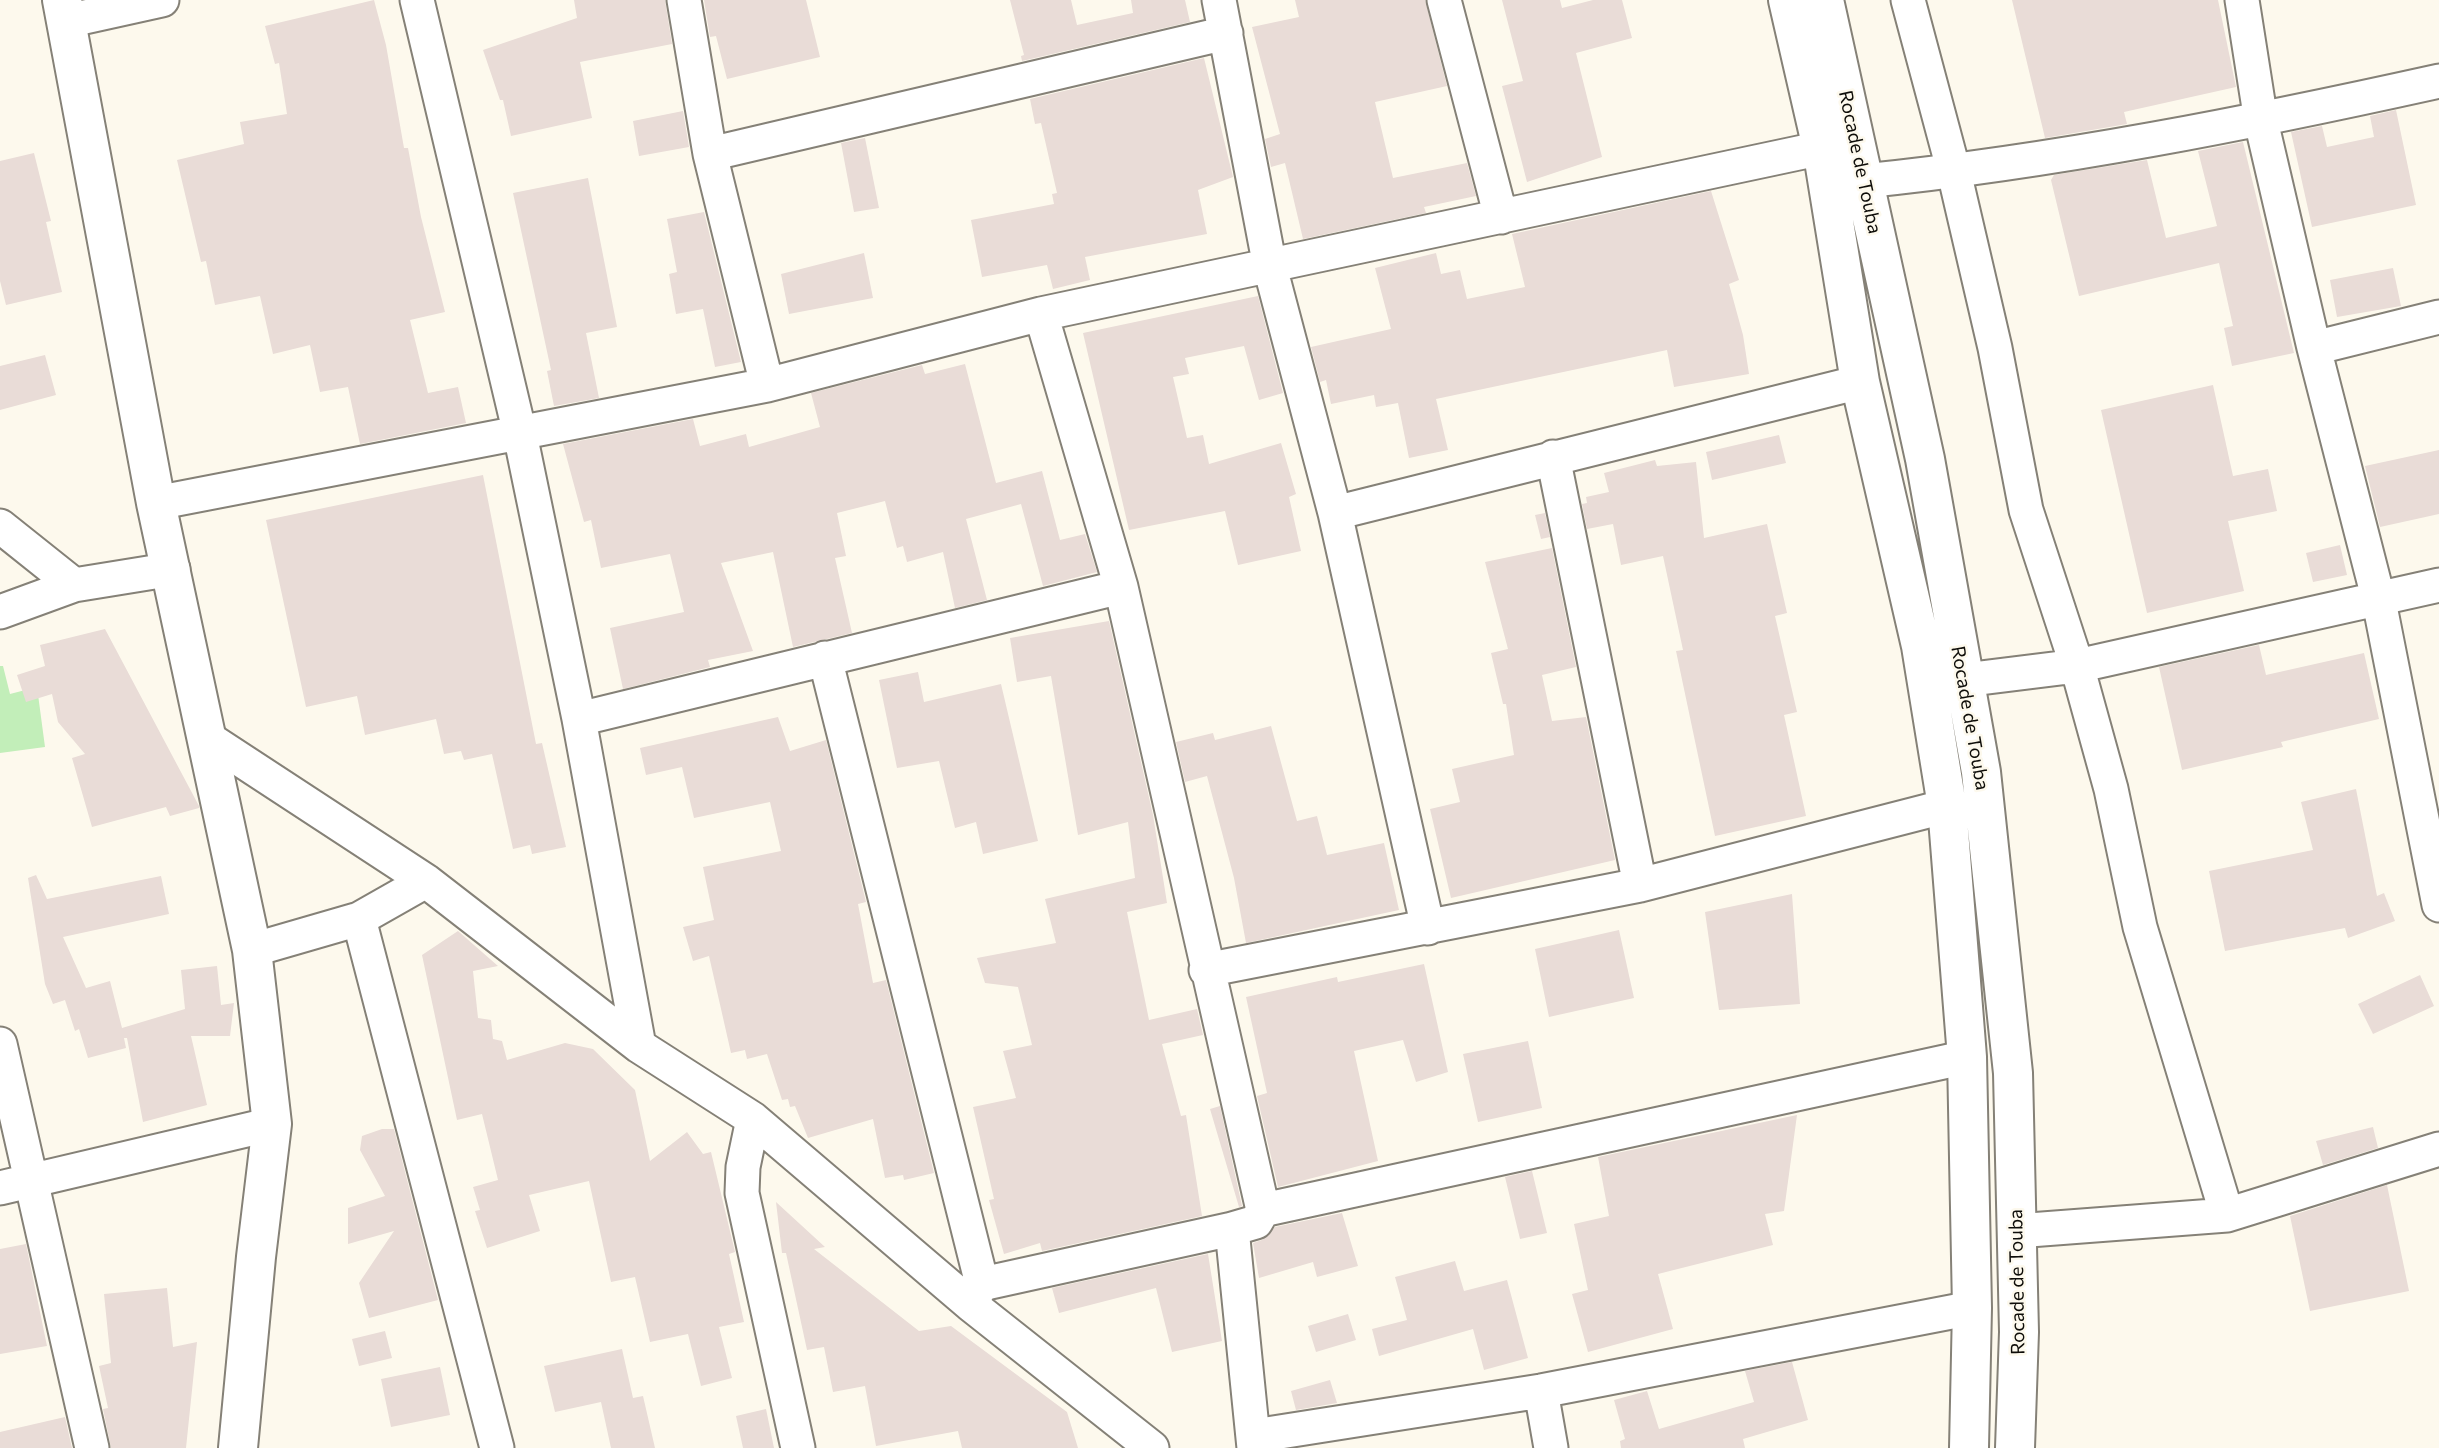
<!DOCTYPE html>
<html>
<head>
<meta charset="utf-8">
<style>
	body { margin:0 }
	canvas { display:block; background:#fdf9ed }
</style>
</head>
<body>
<canvas width="2439" height="1448"></canvas>
<script>
const ctx = document.querySelector('canvas').getContext('2d');
ctx.lineJoin = 'round';
function fill(path, color) { ctx.fillStyle = color; ctx.fill(path, 'evenodd'); }
function strokePath(path, color, width, dash) { ctx.strokeStyle = color; ctx.lineWidth = width; ctx.lineCap = dash ? 'butt' : 'round'; ctx.setLineDash(dash || []); ctx.stroke(path); }
function label(font, color, halo, rows, align = 'center') {
  ctx.font = font + ' Commissioner,sans-serif'; ctx.lineWidth = 5; ctx.setLineDash([]); ctx.textBaseline = 'middle'; ctx.strokeStyle = halo; ctx.fillStyle = color; for (const [text, x, y, turn = 0] of rows) {
    ctx.save(); ctx.translate(x, y); ctx.rotate((+turn || 0) * Math.PI / 180); ctx.textAlign = isNaN(turn) ? turn : align; if (halo) ctx.strokeText(text, 0, 0); ctx.fillText(text, 0, 0); ctx.restore();
  }
}
const green = new Path2D(`
	M 0,666 L 3,666 L 10,694 L 37,687 L 45,747 L 0,753 Z`);
const building = new Path2D(`
	M 374,0 L 386,45 L 404,148 L 408,148 L 421,217 L 445,312 L 410,320 L 428,393 L 458,387 L 466,423 L 360,444 L 348,387 L 320,392 L 310,345 L 273,354 L 260,296 L 215,305 L 206,261 L 201,262 L 177,160 L 244,144 L 240,122 L 287,114 L 279,63 L 275,64 L 265,26 Z
	M 574,0 L 665,0 L 672,44 L 580,62 L 592,118 L 511,136 L 503,100 L 500,100 L 483,50 L 577,18 Z
	M 704,0 L 806,0 L 820,57 L 727,79 L 716,36 L 710,37 Z
	M 1010,0 L 1071,0 L 1077,25 L 1133,13 L 1131,0 L 1185,0 L 1190,22 L 1022,61 L 1021,56 L 1024,55 Z
	M 1295,0 L 1425,0 L 1447,86 L 1375,102 L 1393,178 L 1467,163 L 1476,196 L 1424,207 L 1426,213 L 1303,239 L 1285,163 L 1271,167 L 1265,139 L 1280,134 L 1252,27 L 1299,17 Z
	M 1502,0 L 1560,0 L 1562,8 L 1593,0 L 1622,0 L 1632,38 L 1576,53 L 1602,157 L 1527,182 L 1502,86 L 1523,81 Z
	M 2012,0 L 2218,0 L 2236,87 L 2124,112 L 2127,124 L 2045,138 Z
	M 1204,58 L 1233,177 L 1198,190 L 1207,234 L 1085,257 L 1090,280 L 1053,289 L 1047,265 L 982,277 L 971,220 L 1054,204 L 1052,194 L 1057,193 L 1041,123 L 1035,124 L 1030,99 Z
	M 2396,110 L 2416,205 L 2312,227 L 2291,132 L 2322,126 L 2327,147 L 2374,137 L 2370,116 Z
	M 683,111 L 689,147 L 639,156 L 633,121 Z
	M 865,138 L 879,208 L 854,212 L 841,143 Z
	M 2243,142 L 2294,353 L 2232,366 L 2224,328 L 2233,326 L 2219,263 L 2079,296 L 2051,180 L 2054,175 L 2147,160 L 2166,238 L 2217,226 L 2198,151 Z
	M 34,153 L 51,221 L 46,222 L 62,292 L 6,305 L 0,281 L 0,161 Z
	M 588,178 L 617,327 L 586,333 L 599,398 L 554,406 L 547,371 L 551,370 L 513,193 Z
	M 1711,191 L 1739,280 L 1729,284 L 1743,335 L 1749,374 L 1674,387 L 1667,350 L 1436,399 L 1448,450 L 1409,458 L 1398,403 L 1376,407 L 1374,395 L 1331,404 L 1326,380 L 1320,382 L 1311,347 L 1391,329 L 1375,268 L 1436,253 L 1441,274 L 1460,270 L 1467,299 L 1525,287 L 1512,234 Z
	M 704,212 L 741,362 L 715,367 L 703,309 L 676,314 L 669,274 L 677,272 L 667,219 Z
	M 864,253 L 873,298 L 789,314 L 781,274 Z
	M 2393,268 L 2401,306 L 2337,317 L 2330,280 Z
	M 1258,296 L 1283,393 L 1259,400 L 1244,346 L 1185,358 L 1189,374 L 1173,377 L 1187,438 L 1203,435 L 1209,464 L 1281,443 L 1296,494 L 1289,497 L 1301,551 L 1238,565 L 1225,511 L 1129,530 L 1083,333 Z
	M 45,355 L 56,395 L 0,410 L 0,366 Z
	M 965,364 L 996,483 L 1042,471 L 1060,540 L 1085,534 L 1097,572 L 1043,586 L 1021,504 L 966,519 L 987,600 L 955,608 L 943,552 L 907,562 L 903,546 L 897,548 L 885,501 L 837,513 L 846,556 L 835,558 L 852,633 L 793,647 L 773,552 L 721,563 L 753,651 L 708,660 L 710,667 L 623,689 L 610,628 L 684,612 L 670,554 L 601,568 L 591,520 L 584,522 L 563,444 L 693,419 L 700,446 L 746,434 L 749,447 L 820,427 L 811,393 L 922,365 L 925,374 Z
	M 2213,385 L 2233,476 L 2268,469 L 2277,511 L 2228,521 L 2244,591 L 2147,613 L 2101,410 Z
	M 1779,435 L 1786,463 L 1712,480 L 1706,452 Z
	M 2439,450 L 2439,514 L 2380,527 L 2365,466 Z
	M 1655,460 L 1657,466 L 1696,462 L 1704,538 L 1767,524 L 1787,613 L 1775,616 L 1797,712 L 1784,715 L 1806,816 L 1715,836 L 1676,651 L 1683,650 L 1663,556 L 1621,565 L 1613,524 L 1587,529 L 1582,504 L 1587,503 L 1586,497 L 1609,492 L 1604,473 Z
	M 483,475 L 536,744 L 542,743 L 566,847 L 532,854 L 530,845 L 513,849 L 492,754 L 464,760 L 461,751 L 444,754 L 436,719 L 365,735 L 357,696 L 306,707 L 266,520 Z
	M 1545,513 L 1550,537 L 1541,539 L 1535,515 Z
	M 2340,545 L 2347,575 L 2313,582 L 2306,553 Z
	M 1552,548 L 1576,667 L 1542,675 L 1552,721 L 1586,717 L 1615,860 L 1451,898 L 1430,809 L 1460,802 L 1452,769 L 1514,755 L 1506,704 L 1503,704 L 1491,653 L 1508,649 L 1485,562 Z
	M 1109,621 L 1153,815 L 1167,903 L 1127,912 L 1149,1020 L 1197,1009 L 1203,1035 L 1162,1044 L 1181,1116 L 1186,1115 L 1202,1216 L 1042,1251 L 1040,1243 L 1004,1254 L 989,1200 L 994,1199 L 973,1107 L 1016,1098 L 1003,1051 L 1032,1045 L 1018,987 L 985,983 L 977,958 L 1056,943 L 1045,899 L 1135,878 L 1128,822 L 1078,835 L 1051,676 L 1017,682 L 1010,638 Z
	M 105,629 L 199,806 L 199,808 L 170,816 L 166,807 L 92,827 L 72,758 L 85,754 L 58,722 L 52,694 L 26,702 L 17,675 L 45,666 L 40,645 Z
	M 2259,645 L 2266,675 L 2364,653 L 2379,719 L 2281,742 L 2283,747 L 2182,770 L 2159,667 Z
	M 918,672 L 924,702 L 1001,684 L 1038,841 L 983,854 L 976,822 L 955,828 L 939,761 L 897,768 L 879,680 Z
	M 778,717 L 790,751 L 826,740 L 866,902 L 858,904 L 873,983 L 886,980 L 934,1173 L 904,1180 L 903,1175 L 885,1178 L 873,1119 L 808,1138 L 795,1106 L 790,1107 L 788,1099 L 782,1100 L 767,1054 L 747,1059 L 745,1050 L 731,1053 L 709,956 L 693,961 L 683,927 L 714,920 L 703,867 L 781,851 L 770,802 L 694,818 L 682,767 L 646,775 L 640,748 Z
	M 1271,726 L 1297,821 L 1317,816 L 1327,855 L 1384,843 L 1399,910 L 1246,943 L 1234,878 L 1207,776 L 1185,782 L 1176,742 L 1213,733 L 1215,740 Z
	M 2356,789 L 2377,896 L 2384,893 L 2395,921 L 2348,938 L 2345,928 L 2225,951 L 2209,871 L 2313,850 L 2301,802 Z
	M 36,875 L 47,899 L 161,876 L 169,914 L 63,937 L 86,988 L 110,981 L 122,1028 L 185,1009 L 181,970 L 217,966 L 221,1005 L 234,1003 L 230,1036 L 191,1036 L 207,1105 L 143,1122 L 127,1038 L 124,1038 L 126,1048 L 88,1058 L 79,1029 L 75,1031 L 65,1000 L 53,1004 L 45,984 L 28,878 Z
	M 1792,894 L 1800,1004 L 1719,1010 L 1705,912 Z
	M 1619,930 L 1634,998 L 1549,1017 L 1535,949 Z
	M 458,931 L 498,966 L 473,971 L 478,1018 L 491,1020 L 493,1039 L 502,1041 L 507,1060 L 565,1043 L 593,1049 L 635,1090 L 650,1161 L 687,1132 L 703,1154 L 711,1152 L 735,1252 L 729,1254 L 744,1322 L 719,1327 L 732,1378 L 701,1386 L 688,1334 L 650,1342 L 635,1277 L 611,1282 L 589,1181 L 529,1195 L 540,1231 L 487,1248 L 475,1211 L 480,1210 L 473,1187 L 498,1180 L 482,1114 L 457,1120 L 422,955 Z
	M 1424,964 L 1448,1072 L 1416,1082 L 1403,1040 L 1354,1051 L 1378,1161 L 1278,1187 L 1257,1096 L 1267,1093 L 1246,997 L 1337,977 L 1338,982 Z
	M 2420,975 L 2434,1006 L 2373,1034 L 2358,1004 Z
	M 1528,1041 L 1542,1108 L 1478,1122 L 1463,1054 Z
	M 1220,1106 L 1242,1206 L 1239,1207 L 1210,1109 Z
	M 1797,1115 L 1784,1211 L 1765,1214 L 1773,1245 L 1658,1274 L 1673,1329 L 1588,1352 L 1572,1294 L 1588,1290 L 1574,1224 L 1609,1216 L 1598,1157 Z
	M 2373,1127 L 2378,1148 L 2323,1165 L 2316,1141 Z
	M 382,1129 L 394,1129 L 438,1300 L 369,1318 L 359,1283 L 394,1231 L 348,1244 L 348,1208 L 385,1196 L 360,1150 L 362,1136 Z
	M 1532,1171 L 1547,1233 L 1520,1239 L 1505,1177 Z
	M 2387,1185 L 2409,1291 L 2310,1311 L 2290,1216 Z
	M 776,1202 L 825,1247 L 814,1249 L 919,1331 L 951,1326 L 1067,1412 L 1078,1448 L 962,1448 L 958,1431 L 876,1446 L 865,1386 L 833,1392 L 824,1347 L 807,1350 L 786,1253 L 782,1253 Z
	M 1342,1213 L 1358,1266 L 1317,1277 L 1313,1262 L 1259,1278 L 1253,1243 L 1262,1240 L 1275,1227 Z
	M 26,1244 L 47,1346 L 0,1354 L 0,1249 Z
	M 1208,1254 L 1222,1341 L 1172,1352 L 1156,1288 L 1059,1313 L 1052,1288 Z
	M 1455,1261 L 1464,1291 L 1507,1280 L 1528,1358 L 1484,1370 L 1473,1329 L 1379,1356 L 1372,1329 L 1407,1320 L 1395,1277 Z
	M 167,1288 L 173,1347 L 197,1342 L 186,1448 L 111,1448 L 103,1409 L 108,1408 L 99,1366 L 111,1363 L 104,1294 Z
	M 1348,1314 L 1356,1340 L 1316,1352 L 1308,1326 Z
	M 385,1331 L 392,1358 L 359,1366 L 352,1339 Z
	M 622,1349 L 633,1398 L 643,1396 L 655,1448 L 611,1448 L 601,1402 L 555,1412 L 544,1366 Z
	M 1792,1362 L 1808,1420 L 1743,1439 L 1745,1448 L 1621,1448 L 1620,1441 L 1625,1439 L 1614,1400 L 1647,1391 L 1659,1429 L 1754,1402 L 1745,1371 Z
	M 440,1367 L 450,1415 L 391,1427 L 381,1379 Z
	M 1330,1380 L 1337,1403 L 1296,1410 L 1291,1391 Z
	M 766,1409 L 774,1448 L 743,1448 L 736,1416 Z
	M 65,1417 L 72,1448 L 0,1448 L 0,1432 Z`);
const street = new Path2D(`
	M 417,0 L 520,434 L 579,719 L 639,1046
	M 684,0 L 710,154 L 767,385
	M 1219,0 L 1270,267 L 1335,513 L 1428,928
	M 1444,0 L 1501,217
	M 1908,0 L 1954,172 L 1995,348 L 2026,510 L 2077,666 L 2111,789 L 2140,927 L 2227,1215
	M 2242,0 L 2261,121 L 2314,348 L 2379,601 L 2439,905
	M 67,21 L 162,0
	M 710,154 L 1226,33
	M 1864,181 C 2058,161 2249,123 2439,81
	M 1041,314 L 1121,587 L 1263,1210
	M 2314,348 L 2439,317
	M 1553,457 L 1640,885
	M 156,503 L 767,385 L 1041,314 L 1822,148
	M 1335,513 L 1860,382
	M 0,526 L 74,585
	M 0,612 L 74,585 L 173,569
	M 825,658 L 982,1284 L 971,1302
	M 1964,680 L 2077,666 L 2439,585
	M 579,719 L 1121,587
	M 209,739 L 426,881 L 639,1046 L 753,1119 L 970,1304 L 1152,1448
	M 359,919 L 497,1448
	M 252,950 L 359,919 L 426,881
	M 1206,970 L 1640,885 L 1947,806
	M 0,1044 L 92,1448
	M 753,1119 L 743,1167 L 742,1193 L 798,1448
	M 0,1188 L 272,1124
	M 1232,1229 L 1254,1448
	M 2016,1231 L 2227,1215 L 2439,1149
	M 982,1284 L 1232,1229 L 1256,1222 L 1263,1210 L 1967,1057
	M 1541,1391 L 1551,1448
	M 1254,1436 L 1541,1391 L 1972,1308`);
const secondary = new Path2D(`
	M 62,0 L 156,503 L 252,950 L 272,1124 L 256,1257 L 238,1448`);
const primary = new Path2D(`
	M 1788,0 L 1822,148 L 1860,382 L 1921,646 L 1947,806 L 1967,1057 L 1972,1308 L 1969,1448
	M 1824,0 L 1925,459 L 1981,772 L 2013,1073 L 2019,1332 L 2015,1448`);
const streetNames = [
	["Rocade de Touba",1860,162,78],
	["Rocade de Touba",1970,718,80],
	["Rocade de Touba",2017,1282,-91]
];
fill(green, '#c2eeb9');
fill(building, '#e9dcd7');
strokePath(street, '#858177', 37);
strokePath(secondary, '#858177', 42);
strokePath(primary, '#858177', 42);
strokePath(street, '#fff', 33);
strokePath(secondary, '#fff', 38);
strokePath(primary, '#fff', 38);
label('19px', '#0e0d09', '#fdf9ed', streetNames);
</script>
</body>
</html>
